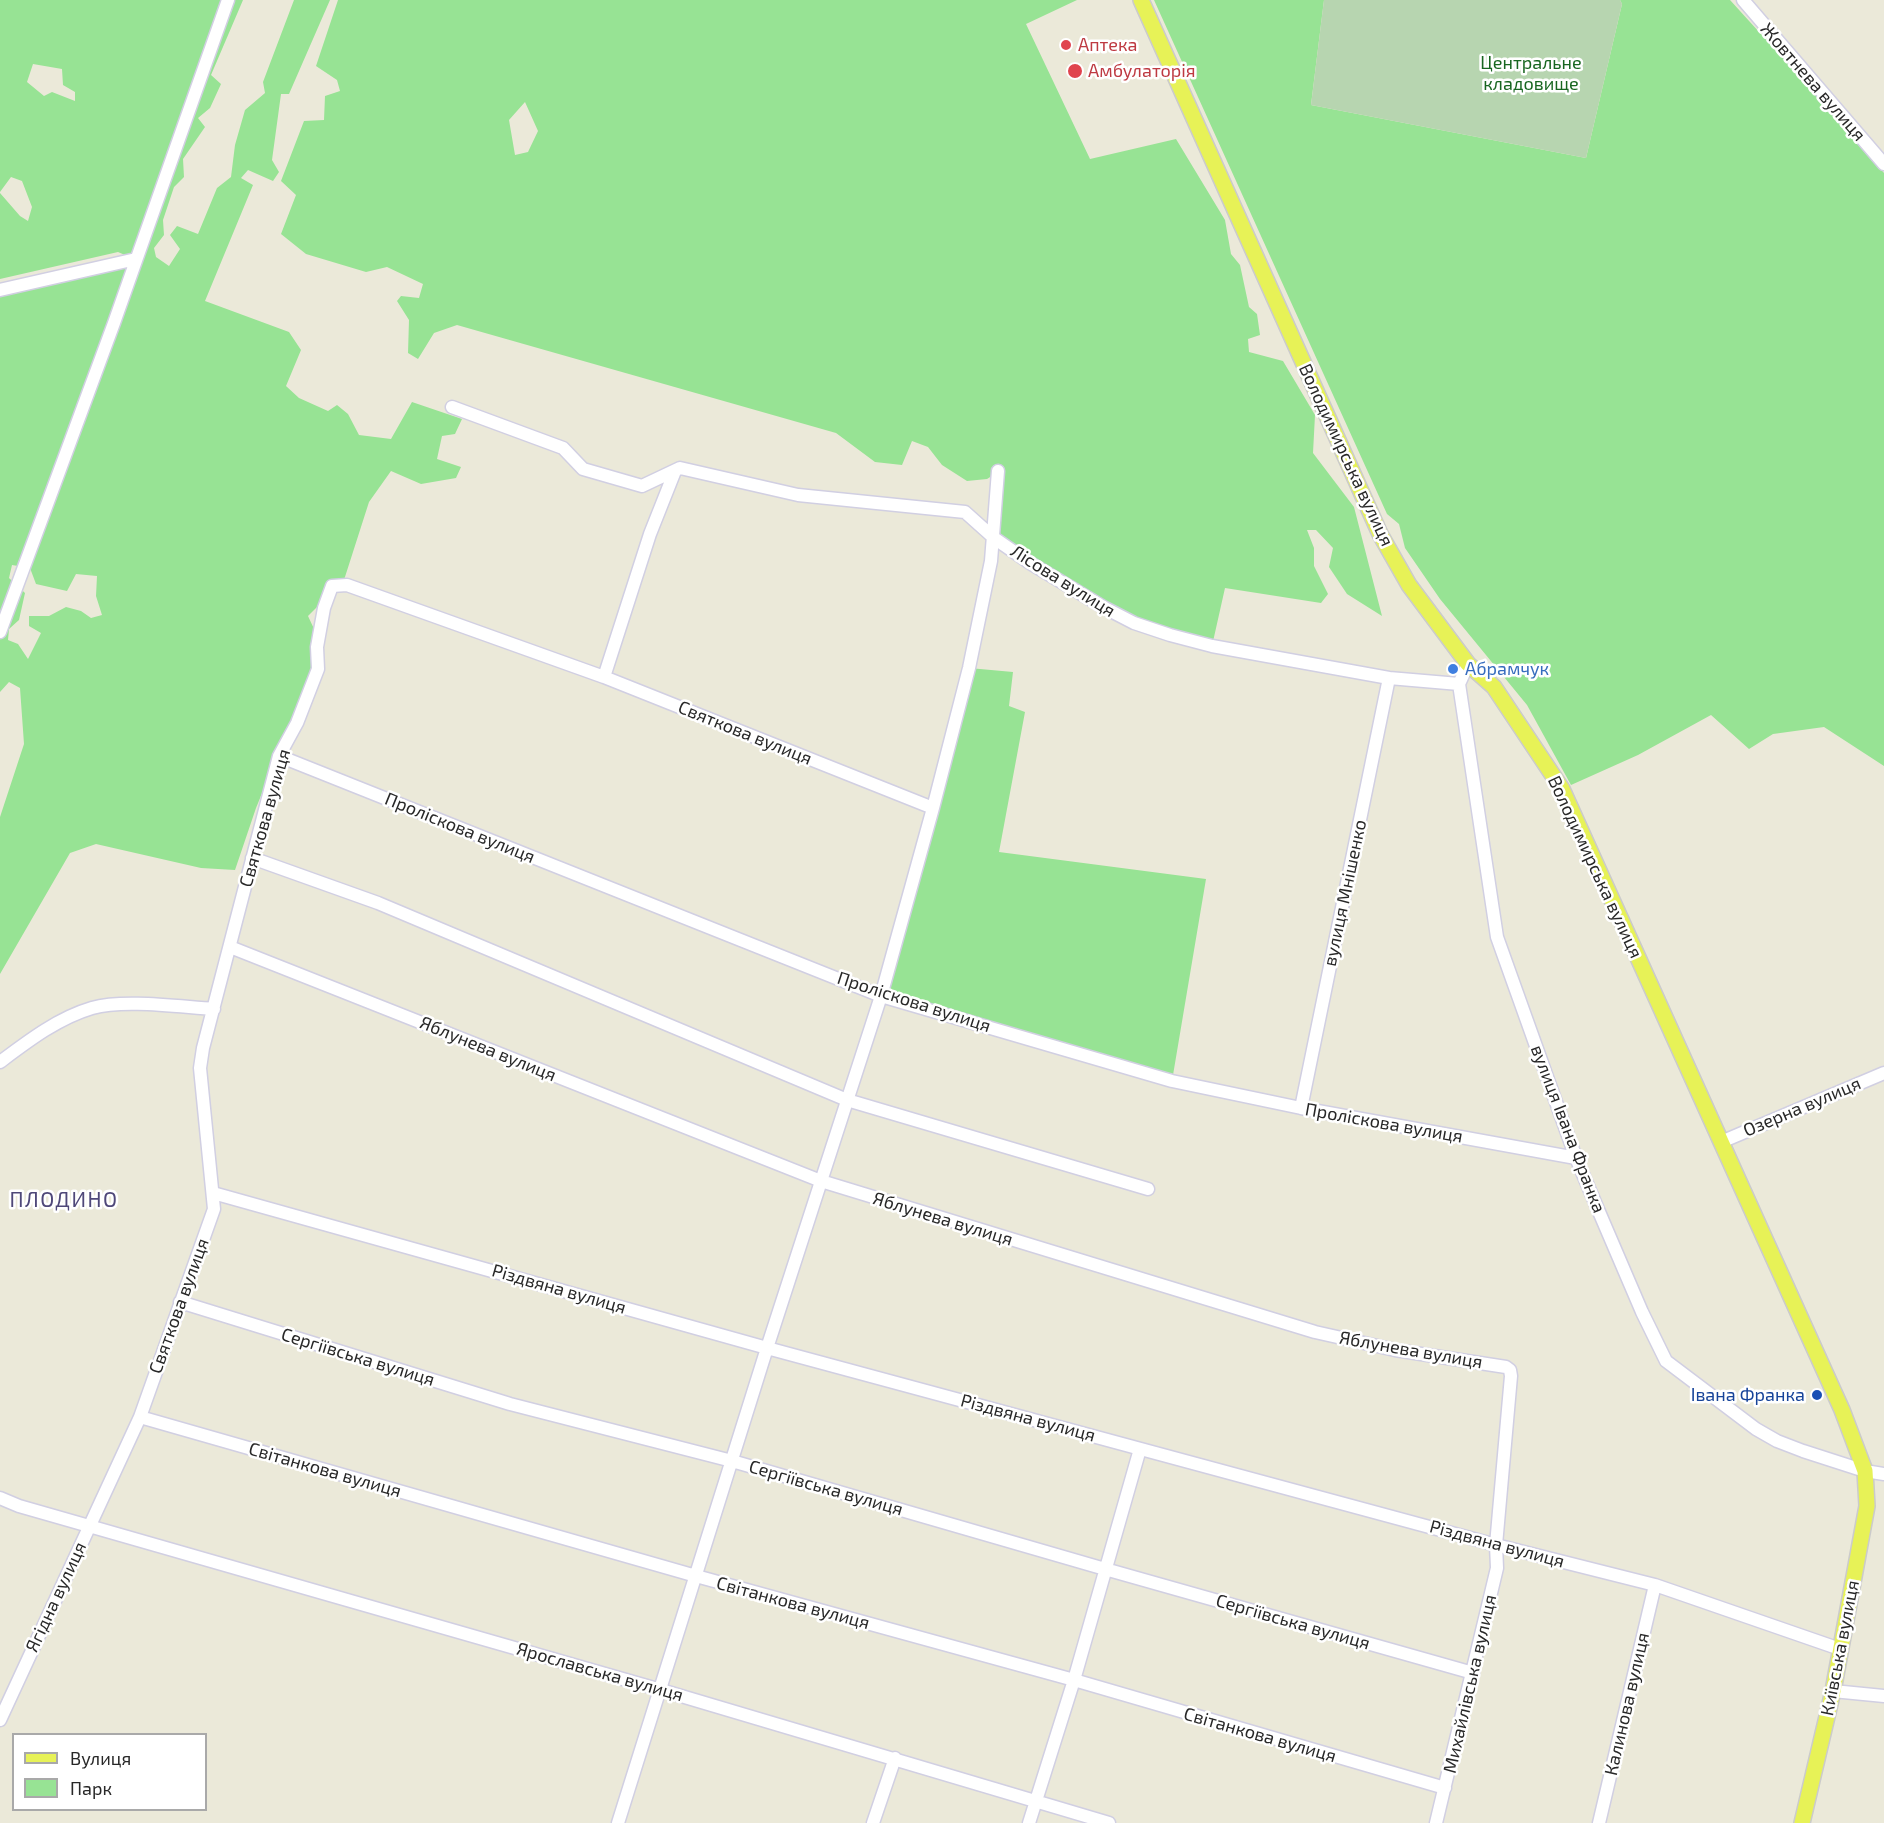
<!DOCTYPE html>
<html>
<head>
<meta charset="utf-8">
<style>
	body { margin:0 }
	#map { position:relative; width:1884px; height:1823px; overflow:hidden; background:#ebe9d9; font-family:"Exo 2",sans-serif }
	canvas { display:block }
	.legend { position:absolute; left:12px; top:1733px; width:195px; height:78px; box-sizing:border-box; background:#fff; border:2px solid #a9a9a9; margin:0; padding:8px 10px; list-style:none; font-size:18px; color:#282828 }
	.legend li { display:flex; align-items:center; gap:12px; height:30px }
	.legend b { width:30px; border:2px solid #a9a9a9 }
</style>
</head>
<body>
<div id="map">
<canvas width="1884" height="1823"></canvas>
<ul class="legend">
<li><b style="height:8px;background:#e7f257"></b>Вулиця</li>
<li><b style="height:16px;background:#97e394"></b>Парк</li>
</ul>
</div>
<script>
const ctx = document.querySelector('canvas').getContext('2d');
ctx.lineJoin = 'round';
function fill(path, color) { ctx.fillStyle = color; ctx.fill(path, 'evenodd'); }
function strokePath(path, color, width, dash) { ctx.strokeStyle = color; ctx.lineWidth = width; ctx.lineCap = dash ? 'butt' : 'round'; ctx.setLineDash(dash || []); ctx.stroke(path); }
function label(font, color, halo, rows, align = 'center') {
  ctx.font = font + ' "Exo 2",sans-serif'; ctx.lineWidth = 5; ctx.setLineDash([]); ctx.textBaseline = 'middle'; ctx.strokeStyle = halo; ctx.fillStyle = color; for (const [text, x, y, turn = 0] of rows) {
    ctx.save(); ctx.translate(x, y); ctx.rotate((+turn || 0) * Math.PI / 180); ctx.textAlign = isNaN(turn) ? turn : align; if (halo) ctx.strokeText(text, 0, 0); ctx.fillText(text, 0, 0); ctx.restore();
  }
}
const green = new Path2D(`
	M 0,0 L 243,0 L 211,75 L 221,84 L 210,108 L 198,118 L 205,127 L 183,159 L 184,177 L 174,187 L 163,220 L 164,235 L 154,248 L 156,257 L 169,266 L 180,249 L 170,235 L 177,226 L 198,234 L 217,188 L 231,177 L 235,145 L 245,110 L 265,93 L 263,82 L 294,0 L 330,0 L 289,94 L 281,94 L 272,160 L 279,172 L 273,181 L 248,170 L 241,178 L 253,185 L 205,301 L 289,332 L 301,350 L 286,386 L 299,398 L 328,411 L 337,405 L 348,414 L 359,435 L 391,439 L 412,402 L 462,419 L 455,434 L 442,436 L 437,459 L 461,467 L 456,478 L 421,484 L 391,471 L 369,502 L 344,580 L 308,616 L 322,646 L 256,808 L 235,870 L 201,868 L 96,844 L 70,853 L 0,974 L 0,817 L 24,744 L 20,688 L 9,682 L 0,692 L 0,293 L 132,258 L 118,252 L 0,279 L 0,193 L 20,216 L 28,221 L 32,207 L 22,181 L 11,177 L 0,192 ZM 33,64 L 62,69 L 63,85 L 75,92 L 75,101 L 52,92 L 44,96 L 27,82 ZM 12,565 L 30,568 L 36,584 L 67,591 L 76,574 L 97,576 L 96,596 L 102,615 L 91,618 L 81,611 L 66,607 L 49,616 L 29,616 L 29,626 L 41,633 L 28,659 L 18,644 L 8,640 L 9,629 L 19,620 L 25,593 L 9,578 Z
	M 338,0 L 1077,0 L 1026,24 L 1090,159 L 1176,139 L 1225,220 L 1231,254 L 1240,265 L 1249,307 L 1257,314 L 1260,335 L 1248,339 L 1249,352 L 1283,361 L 1315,415 L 1313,453 L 1354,507 L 1382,616 L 1347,594 L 1329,567 L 1333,548 L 1316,530 L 1307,530 L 1314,548 L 1314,566 L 1328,594 L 1321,603 L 1225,588 L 1212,646 L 1134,623 L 994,538 L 998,472 L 987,479 L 967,481 L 942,465 L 928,447 L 912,441 L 902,465 L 875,462 L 836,433 L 457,325 L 434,333 L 418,359 L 408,353 L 409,320 L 397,301 L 401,296 L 419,298 L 423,284 L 387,267 L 366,272 L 306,254 L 281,234 L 296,195 L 281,181 L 304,121 L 324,120 L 325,96 L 340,91 L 337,80 L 316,66 ZM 525,102 L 538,131 L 528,152 L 515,155 L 509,120 Z
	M 1154,0 L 1324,0 L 1311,105 L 1586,158 L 1622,4 L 1620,0 L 1730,0 L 1848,130 L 1884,173 L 1884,766 L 1824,727 L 1773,734 L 1749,749 L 1711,715 L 1638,755 L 1571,785 L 1527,705 L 1440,599 L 1405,548 L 1399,524 L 1387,514 Z
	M 969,668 L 1013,672 L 1009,706 L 1025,712 L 999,852 L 1206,879 L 1172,1081 L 881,996 Z`);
const cemetery = new Path2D(`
	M 1324,0 L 1620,0 L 1622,4 L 1586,158 L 1311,105 Z`);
const minor = new Path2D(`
	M 1743,0 L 1884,164
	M 0,290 L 136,259
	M 452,407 L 563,448 L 583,469 L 642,486 L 680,468 L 798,495 L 965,512 L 994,538 L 1030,563 L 1103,607 L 1134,623 L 1170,635 L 1212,646 L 1389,678 L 1459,684
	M 0,632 L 114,323 L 228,0
	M 1468,664 L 1459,684 L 1497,937 L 1576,1158 L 1642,1312 L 1666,1361 L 1756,1429 L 1777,1441 L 1803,1451 L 1865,1471 L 1884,1474
	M 604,677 L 650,534 L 675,471
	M 279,756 L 881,996 L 1172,1081 L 1301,1108 L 1576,1158
	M 252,858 L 378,903 L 847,1100 L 1148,1189
	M 230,947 L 821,1181 L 1315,1332 L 1395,1350 L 1506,1367 L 1510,1370 L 1511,1376 L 1496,1545 L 1497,1568 L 1436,1823
	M 0,1062 C 28,1041 58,1018 92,1008 C 124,999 180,1007 214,1009
	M 1301,1108 L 1389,678
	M 1721,1142 L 1884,1073
	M 213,1193 L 767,1348 L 1496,1545 L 1655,1585 L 1840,1649
	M 180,1302 L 510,1404 L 732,1461 L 1105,1569 L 1473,1673
	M 140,1417 L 696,1576 L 1074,1680 L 1445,1788
	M 0,1498 L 19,1506 L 89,1526 L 661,1690 L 1109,1823
	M 1833,1691 L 1884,1696
	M 0,1720 L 140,1417 L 214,1209 L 200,1068 L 203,1048 L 279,756 L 297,723 L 318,669 L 317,647 L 324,608 L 332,586 L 347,585 L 604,677 L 933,808
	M 618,1823 L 767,1348 L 881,996 L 933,808 L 969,668 L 991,561 L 998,471
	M 873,1823 L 895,1758
	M 1029,1823 L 1074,1680 L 1140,1449
	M 1599,1823 L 1655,1585`);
const major = new Path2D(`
	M 1141,0 L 1380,534 L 1409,585 L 1468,664 L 1494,687 L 1562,789 L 1842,1410 L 1865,1471 L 1867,1506 L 1833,1691 L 1802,1823`);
const markers = [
	[1066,45,6,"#e0444e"],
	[1075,71,8,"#e0444e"],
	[1453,669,6,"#3f7fe0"],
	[1817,1395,6,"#1a4fb4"]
];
const healthNames = [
	["Аптека",1078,45],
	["Амбулаторія",1088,71]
];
const parkNames = [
	["Центральне",1531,63],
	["кладовище",1531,84]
];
const streetNames = [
	["Жовтнева вулиця",1813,82,49],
	["Володимирська вулиця",1346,455,65],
	["Лісова вулиця",1063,581,32],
	["Святкова вулиця",745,733,22],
	["Святкова вулиця",265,818,-74],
	["Проліскова вулиця",460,828,22],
	["Володимирська вулиця",1595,867,65],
	["вулиця Мнішенко",1345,893,-78],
	["Проліскова вулиця",914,1002,18],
	["Яблунева вулиця",488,1049,22],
	["Озерна вулиця",1802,1107,-23],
	["Проліскова вулиця",1384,1123,10],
	["вулиця Івана Франка",1568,1129,69],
	["Яблунева вулиця",943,1219,17],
	["Різдвяна вулиця",559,1289,16],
	["Святкова вулиця",179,1306,-70],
	["Яблунева вулиця",1411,1350,10],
	["Сергіївська вулиця",358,1357,17],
	["Різдвяна вулиця",1028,1418,15],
	["Світанкова вулиця",325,1470,16],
	["Сергіївська вулиця",826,1488,16],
	["Різдвяна вулиця",1497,1544,15],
	["Ягідна вулиця",56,1597,-65],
	["Світанкова вулиця",793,1603,15],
	["Сергіївська вулиця",1293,1622,16],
	["Київська вулиця",1840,1648,-79],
	["Ярославська вулиця",600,1672,16],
	["Михайлівська вулиця",1470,1684,-77],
	["Калинова вулиця",1627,1704,-77],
	["Світанкова вулиця",1260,1735,16]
];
const shopNames = [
	["Абрамчук",1465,669]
];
const transitNames = [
	["Івана Франка",1805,1395]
];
const quarterNames = [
	["ПЛОДИНО",64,1200]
];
fill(green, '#97e394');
fill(cemetery, '#b7d5b0');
strokePath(minor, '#d1cfe2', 15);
strokePath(major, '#cbcbcb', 18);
strokePath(minor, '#fff', 12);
strokePath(major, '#e7f257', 15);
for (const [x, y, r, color] of markers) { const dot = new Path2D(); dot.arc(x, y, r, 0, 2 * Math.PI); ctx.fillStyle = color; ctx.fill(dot); strokePath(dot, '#fff', 2); }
label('18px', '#be3a42', '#fff', healthNames, 'left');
label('18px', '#186620', '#fff', parkNames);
label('18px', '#282828', '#fff', streetNames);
label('18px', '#366cbe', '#fff', shopNames, 'left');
label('18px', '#164399', '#fff', transitNames, 'right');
ctx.letterSpacing = '1.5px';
label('21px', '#4f4879', '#fff', quarterNames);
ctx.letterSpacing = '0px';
</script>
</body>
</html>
